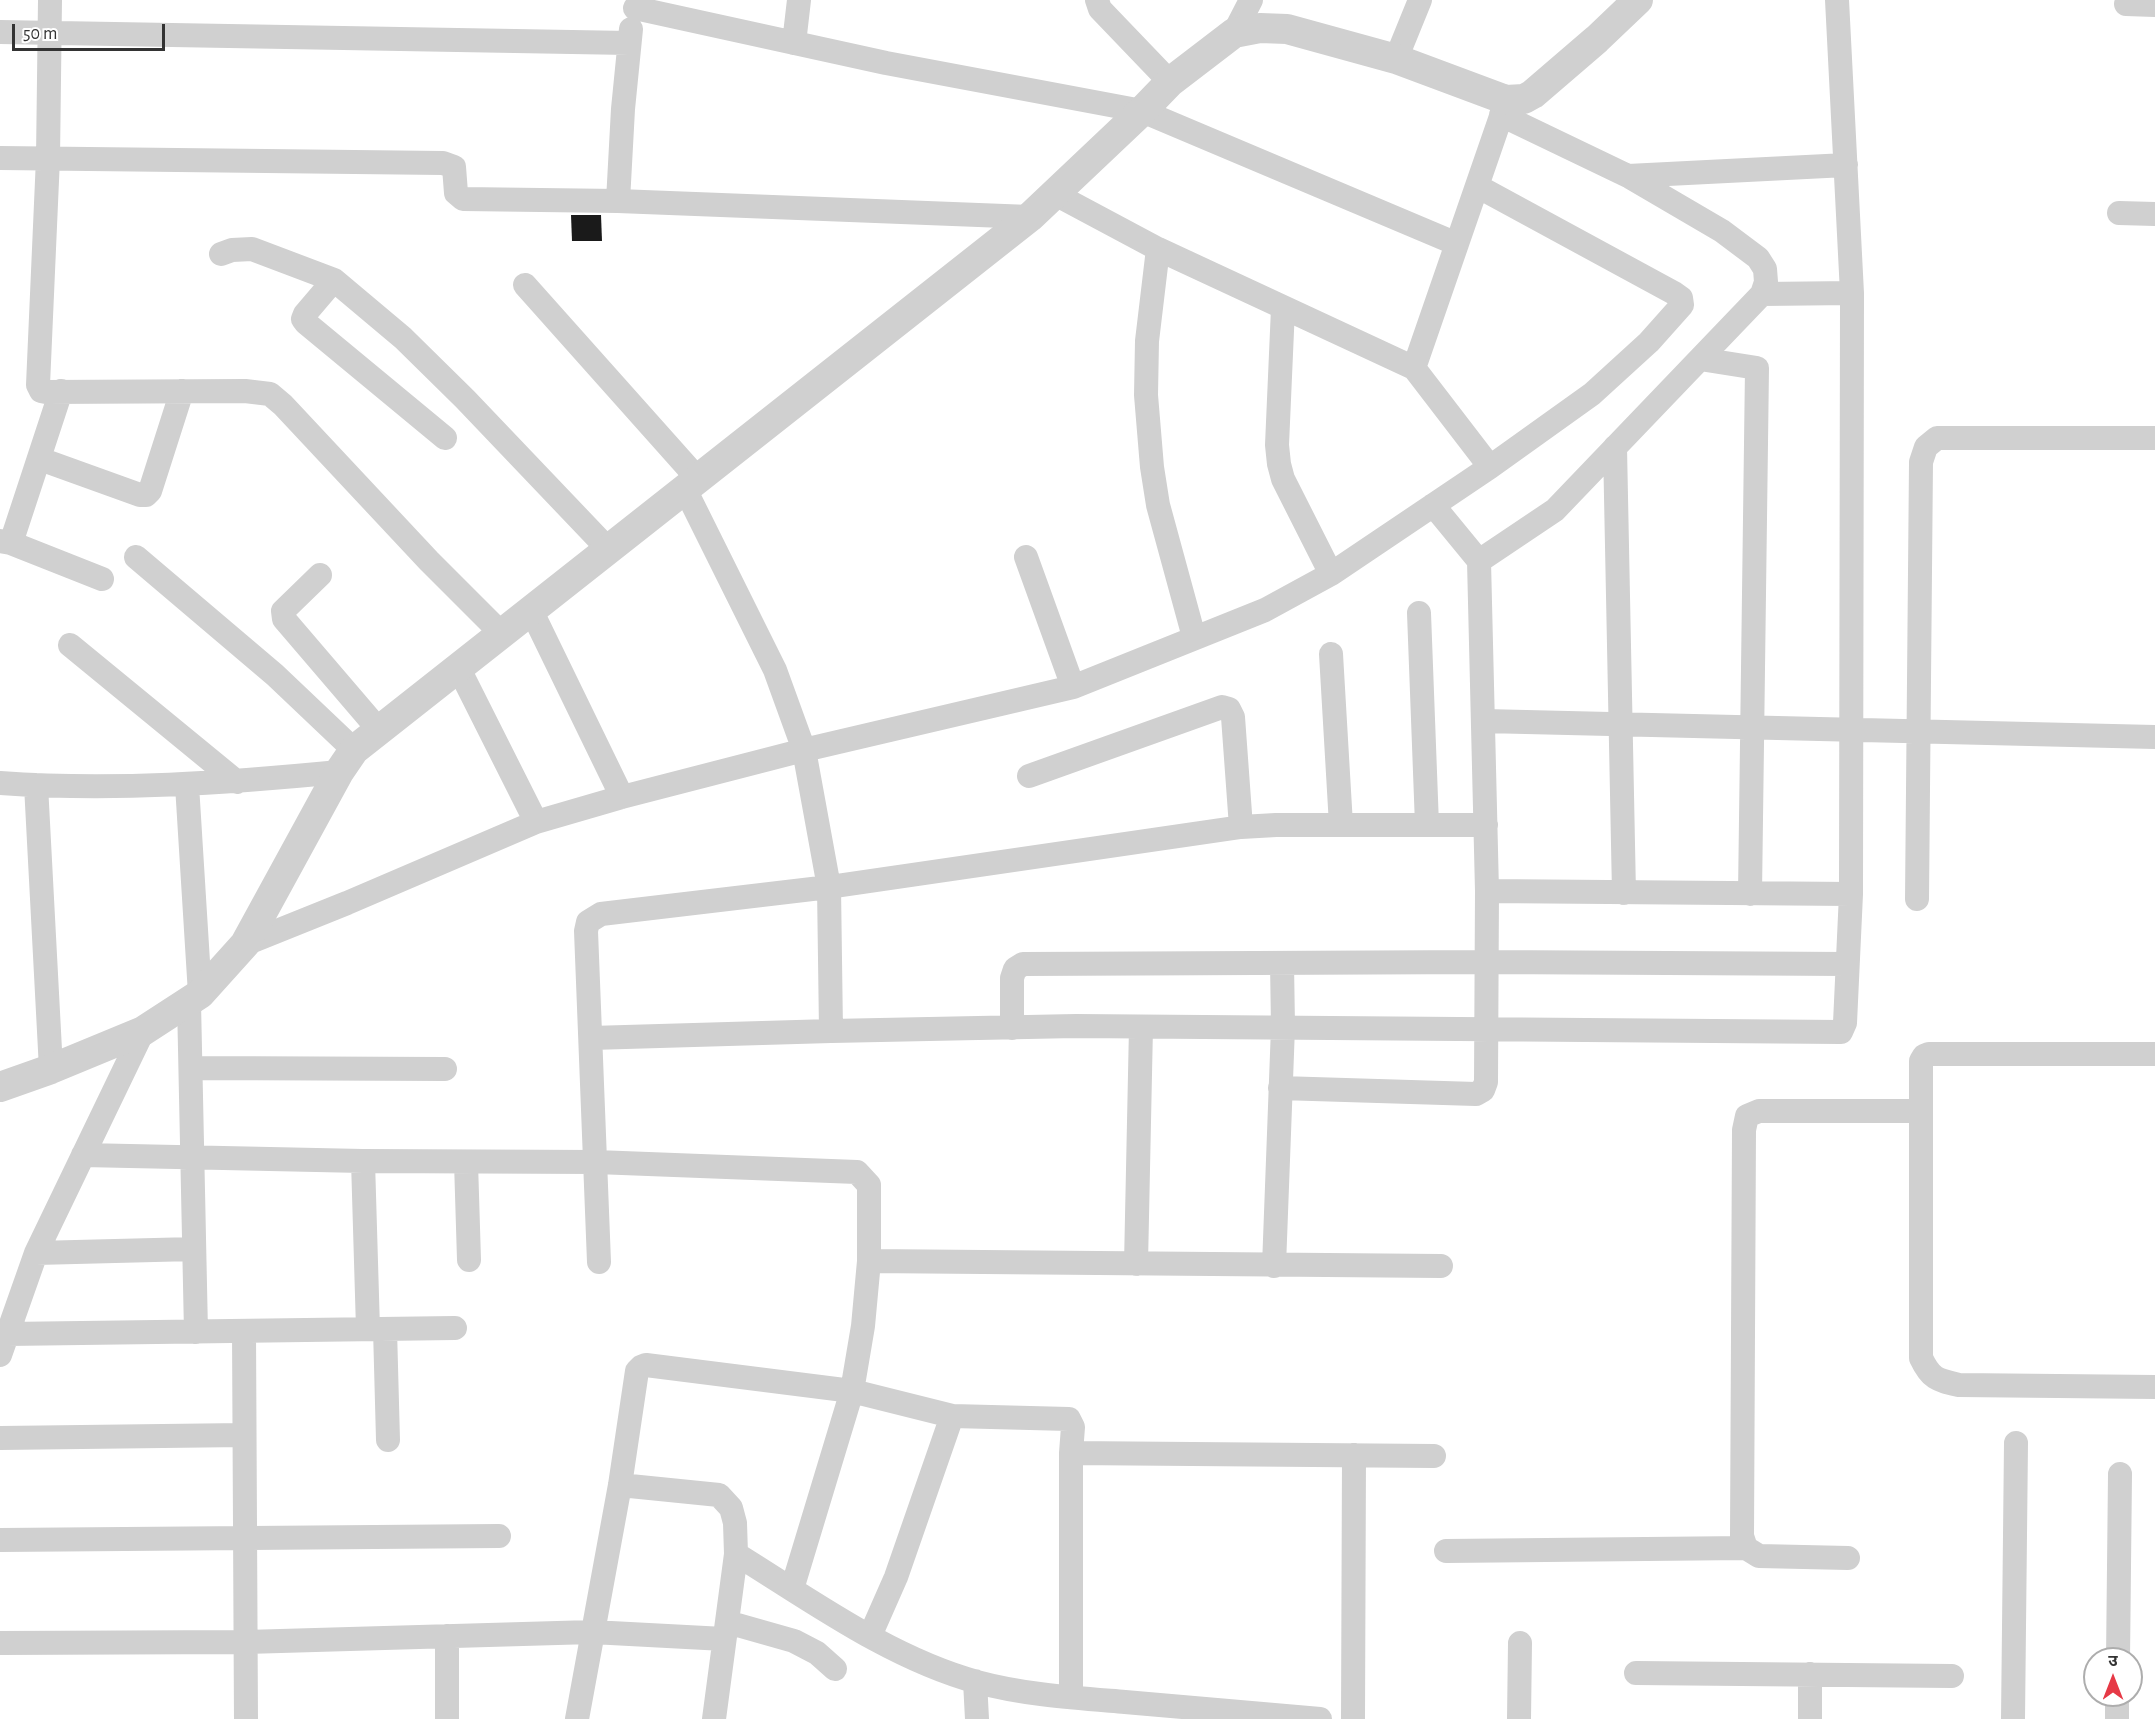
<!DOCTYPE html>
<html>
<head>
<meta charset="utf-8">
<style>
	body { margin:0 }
	#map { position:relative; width:2155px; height:1719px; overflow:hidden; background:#fff; font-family:"Alegreya Sans","Noto Sans Devanagari",sans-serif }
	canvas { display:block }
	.north { position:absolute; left:2083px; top:1647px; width:60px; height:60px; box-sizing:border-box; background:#fff; border:2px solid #adadad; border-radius:50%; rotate:0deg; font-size:16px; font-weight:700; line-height:24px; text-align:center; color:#333 }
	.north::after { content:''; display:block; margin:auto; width:21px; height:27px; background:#e63946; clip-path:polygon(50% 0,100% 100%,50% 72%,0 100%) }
	.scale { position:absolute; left:12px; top:24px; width:153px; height:27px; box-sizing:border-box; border:3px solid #333; border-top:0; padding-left:8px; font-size:18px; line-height:21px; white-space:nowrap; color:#333; -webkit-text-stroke:4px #fff; paint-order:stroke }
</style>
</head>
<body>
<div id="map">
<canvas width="2155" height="1719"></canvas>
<div class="north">उ</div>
<div class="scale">50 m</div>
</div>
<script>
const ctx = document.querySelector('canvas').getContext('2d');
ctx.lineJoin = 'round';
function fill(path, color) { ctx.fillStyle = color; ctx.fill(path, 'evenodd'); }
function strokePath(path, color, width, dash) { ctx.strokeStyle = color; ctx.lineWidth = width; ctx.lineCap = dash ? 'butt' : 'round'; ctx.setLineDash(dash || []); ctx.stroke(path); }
const building = new Path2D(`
	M 571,215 L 601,215 L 602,241 L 572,241 Z`);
const minor = new Path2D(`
	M 50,0 L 48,158 L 38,385 L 41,391 L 46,392 L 245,391 L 270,394 L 283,405 L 429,561 L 501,633
	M 1097,0 L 1100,9 L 1170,82
	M 2126,4 L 2155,5
	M 635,8 L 886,63 L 1142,111 L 1457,244
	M 0,32 L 629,43
	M 1234,33 L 1251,0
	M 794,43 L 799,0
	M 1396,59 L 1420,0
	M 0,158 L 443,163 L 454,167 L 456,193 L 463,199 L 618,201 L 1030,217
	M 1628,176 L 1846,165
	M 1055,194 L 1158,249 L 1414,368 L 1490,467
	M 618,201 L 623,109 L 631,29
	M 2119,213 L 2155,214
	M 1158,249 L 1147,341 L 1146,395 L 1152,467 L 1158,505 L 1194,637
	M 221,254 L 232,250 L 252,249 L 334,280
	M 525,285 L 698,479
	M 1762,294 L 1852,293
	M 1283,308 L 1277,445 L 1279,464 L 1283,479 L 1331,574
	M 1700,359 L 1757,368 L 1750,894
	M 1414,368 L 1506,102
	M 445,438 L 306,323 L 303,319 L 305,314 L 334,280 L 403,338 L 465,399 L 608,549
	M 1615,447 L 1624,893
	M 40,459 L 140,495 L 146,495 L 150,491 L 182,391
	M 685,489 L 775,670 L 804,750 L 829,887 L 831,1031
	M 0,541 L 11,543 L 102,579
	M 11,543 L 61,391
	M 136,557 L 275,675 L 354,750
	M 1026,557 L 1073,687
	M 1479,561 L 1555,510 L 1762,294 L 1766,282 L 1765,269 L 1758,258 L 1722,231 L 1628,176 L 1501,115
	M 320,575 L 283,611 L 284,619 L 379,730
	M 532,612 L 622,797
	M 1419,613 L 1427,825
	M 70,645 L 237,782
	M 1331,654 L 1341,825
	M 458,667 L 536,822
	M 1484,721 L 2155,737
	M 1029,776 L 1222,707 L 1229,709 L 1233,717 L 1241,827
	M 0,783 C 113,791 226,783 339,772
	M 36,785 L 51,1069
	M 187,785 L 200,994
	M 1487,891 L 1851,894
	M 1917,899 L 1921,462 L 1926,447 L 1937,438 L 2155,438
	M 245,944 L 347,903 L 536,822 L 622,797 L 804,750 L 1073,687 L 1265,610 L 1331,574 L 1490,467 L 1592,394 L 1649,342 L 1682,305 L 1681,298 L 1674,293 L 1477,186
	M 189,1002 L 196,1332
	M 1012,1028 L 1012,978 L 1015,969 L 1023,964 L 1487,962 L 1847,964
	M 591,1038 L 831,1031 L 1076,1026 L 1841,1032 L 1845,1023 L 1851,894 L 1852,293 L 1837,0
	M 2155,1054 L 1929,1054 L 1924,1056 L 1921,1061 L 1921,1358 C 1931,1379 1937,1380 1959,1385 L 2155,1387
	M 191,1068 L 445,1069
	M 1280,1088 L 1476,1094 L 1483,1090 L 1486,1082 L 1487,891 L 1479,561 L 1433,505
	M 83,1155 L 363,1161 L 596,1162 L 857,1172 L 869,1185 L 869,1261 L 863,1326 L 852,1391 L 792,1589
	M 363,1161 L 368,1329
	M 466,1162 L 469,1260
	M 36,1253 L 194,1249
	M 869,1261 L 1441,1266
	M 599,1262 L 586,931 L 588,922 L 601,914 L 829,887 L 1241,827 L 1276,825 L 1486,825
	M 1136,1264 L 1141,1027
	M 1274,1266 L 1283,1027 L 1282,963
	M 385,1329 L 388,1440
	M 244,1331 L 246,1719
	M 7,1334 L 455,1328
	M 0,1355 L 36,1253 L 143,1031
	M 0,1438 L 244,1435
	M 1071,1453 L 1434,1456
	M 620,1485 L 719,1495 L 731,1508 L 735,1523 L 736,1554 L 714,1719
	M 0,1540 L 499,1536
	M 1446,1551 L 1746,1548
	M 736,1554 C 812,1601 890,1658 977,1682 C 1025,1695 1076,1698 1125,1702 C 1190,1708 1255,1713 1320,1719
	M 1848,1558 L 1759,1556 L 1746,1548 L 1742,1536 L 1744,1130 L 1747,1116 L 1759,1111 L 1921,1111
	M 727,1622 L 794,1641 L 817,1653 L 835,1669
	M 870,1636 L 896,1577 L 952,1416
	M 0,1643 L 246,1642 L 592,1632 L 724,1639
	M 2118,1659 L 2120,1474
	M 1636,1673 L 1952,1676
	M 975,1681 L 977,1719
	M 447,1719 L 447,1636
	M 577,1719 L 620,1485 L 637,1371 L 641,1367 L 646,1365 L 852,1391 L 952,1416 L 1069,1419 L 1073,1427 L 1071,1453 L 1071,1697
	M 1353,1719 L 1354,1455
	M 1519,1719 L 1520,1643
	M 1810,1719 L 1810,1674
	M 2013,1719 L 2016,1443
	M 2117,1719 L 2117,1695`);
const tertiary = new Path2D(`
	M 0,1087 L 51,1069 L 143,1031 L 200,994 L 245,944 L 339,772 L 354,750 L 1030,217 L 1142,111 L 1170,82 L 1234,33 L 1260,28 L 1287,29 L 1396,59 L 1506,100 L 1524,99 L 1533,94 L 1597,39 L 1638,0`);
fill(building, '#1a1a1a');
strokePath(minor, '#d0d0d0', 24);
strokePath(tertiary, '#d0d0d0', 30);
</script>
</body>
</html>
